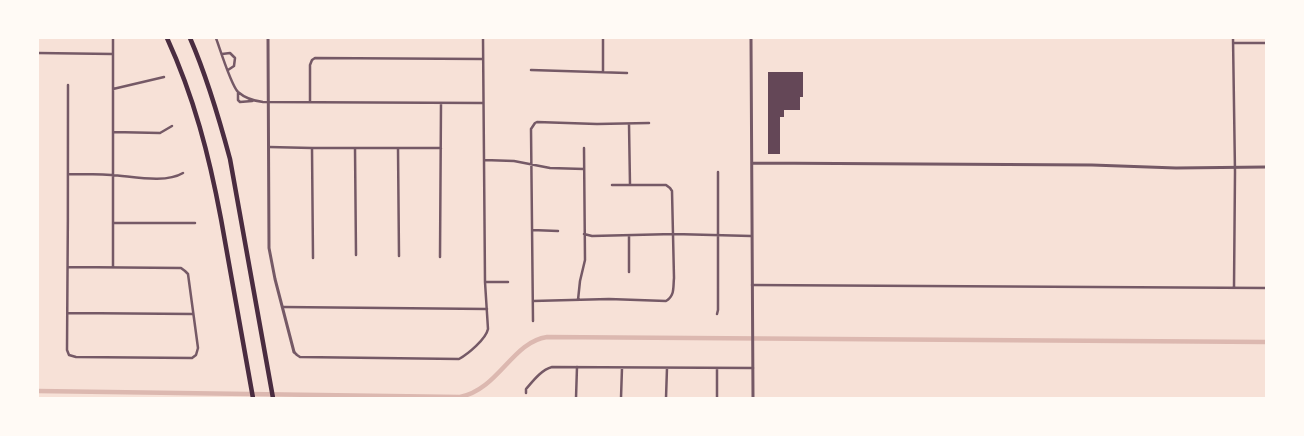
<!DOCTYPE html>
<html>
<head>
<meta charset="utf-8">
<style>
	body { margin:0 }
	#map { position:relative; width:1304px; height:436px; overflow:hidden; background:#f7e1d7; font-family:"DejaVu Sans",sans-serif }
	canvas { display:block }
	.frame { position:absolute; inset:0; border:39px solid #fffaf5; pointer-events:none }
</style>
</head>
<body>
<div id="map">
<canvas width="1304" height="436"></canvas>
<div class="frame"></div>
</div>
<script>
const ctx = document.querySelector('canvas').getContext('2d');
ctx.lineJoin = 'round';
function strokePath(path, color, width, dash) { ctx.strokeStyle = color; ctx.lineWidth = width; ctx.lineCap = dash ? 'butt' : 'round'; ctx.setLineDash(dash || []); ctx.stroke(path); }
function fill(path, color) { ctx.fillStyle = color; ctx.fill(path, 'evenodd'); }
const canal = new Path2D(`
	M 38,391 L 460,397 C 499,389 512,342 547,337 L 1266,342`);
const building = new Path2D(`
	M 768,72 L 803,72 L 803,97 L 800,97 L 800,110 L 784,110 L 784,117 L 780,117 L 780,154 L 768,154 Z`);
const minor = new Path2D(`
	M 216,38 C 220,49 231,85 238,92 C 245,98 254,101 263,102 L 483,103
	M 603,38 L 603,72
	M 1233,38 L 1235,172 L 1234,287
	M 1233,43 L 1266,43
	M 38,53 L 113,54
	M 222,54 L 230,53 L 235,58 L 234,66 L 228,70
	M 531,70 L 627,73
	M 113,89 L 164,77
	M 238,93 L 238,100 L 240,102 L 252,101
	M 310,102 L 310,65 L 312,60 L 315,58 L 482,59
	M 629,124 L 630,185
	M 113,132 L 160,133 L 172,126
	M 269,147 L 312,148 L 441,148
	M 312,148 L 313,258
	M 355,148 L 356,255
	M 398,148 L 399,256
	M 484,160 L 514,161 L 550,168 L 584,169
	M 68,174 C 82,174 96,174 111,175 C 131,176 165,184 183,173
	M 113,223 L 195,223
	M 532,230 L 558,231
	M 584,234 L 592,236 L 674,234 L 751,236
	M 629,236 L 629,272
	M 440,257 L 441,103
	M 68,267 L 181,268 L 185,271 L 188,274 L 198,348 L 196,355 L 192,358 L 76,357 L 69,355 L 67,350 C 68,262 68,173 68,85
	M 113,267 L 113,38
	M 485,282 L 508,282
	M 752,285 L 1266,288
	M 578,300 L 580,281 L 585,260 L 584,148
	M 533,301 L 609,299 L 666,301 C 675,296 673,287 674,278 L 672,191 L 670,188 L 666,185 L 612,185
	M 283,307 L 487,309
	M 68,313 L 193,314
	M 717,314 L 718,310 L 718,172
	M 533,321 L 531,129 L 535,123 L 537,122 L 597,124 L 649,123
	M 294,352 L 297,355 L 300,357 L 459,359 C 468,354 486,339 488,329 L 485,282 L 483,38
	M 717,369 L 717,398
	M 526,393 L 526,389 C 533,381 541,370 552,367 L 753,368
	M 576,398 L 577,367
	M 621,398 L 622,368
	M 666,398 L 667,368`);
const tertiary = new Path2D(`
	M 268,38 L 269,248 L 275,279 L 294,352
	M 751,38 L 753,398
	M 752,163 L 1092,165 L 1176,168 L 1266,167`);
const motorway = new Path2D(`
	M 167,38 C 194,97 209,155 221,219 C 232,279 242,339 253,398
	M 190,38 C 207,77 219,118 230,159 L 273,398`);
strokePath(canal, '#dcb8b0', 4.5);
fill(building, '#644757');
strokePath(minor, '#755966', 2.5);
strokePath(tertiary, '#755966', 3);
strokePath(motorway, '#4a2c40', 4.5);
</script>
</body>
</html>
